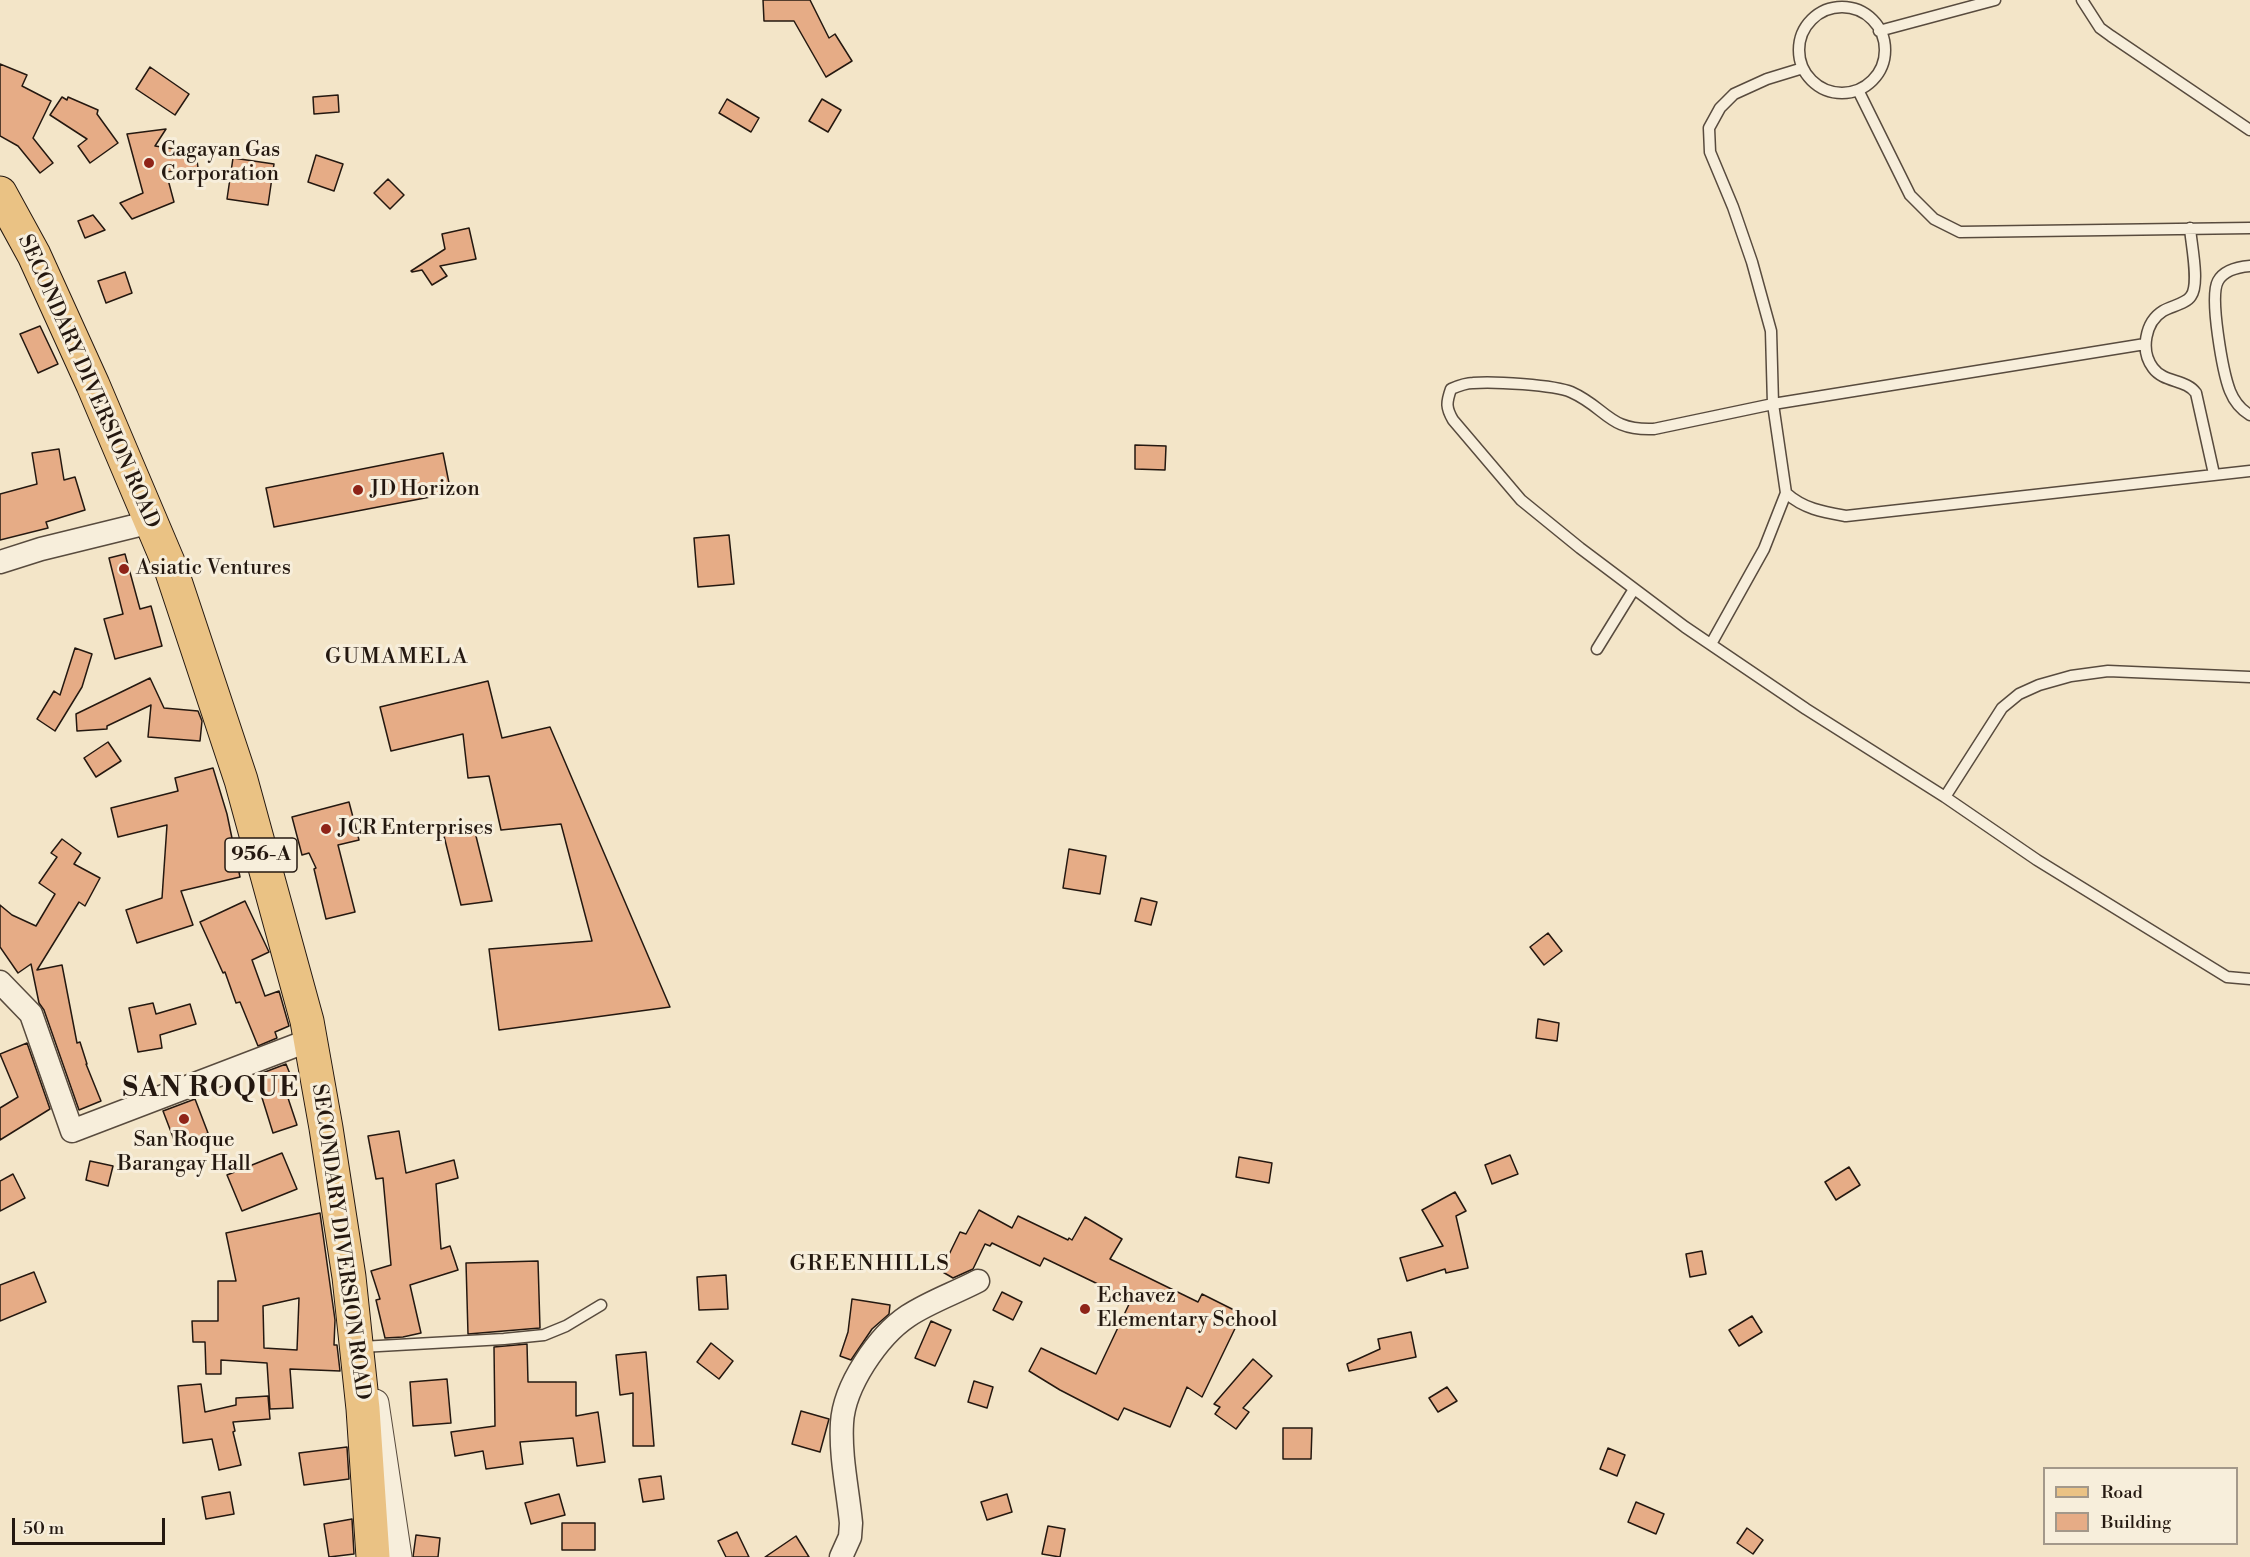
<!DOCTYPE html>
<html>
<head>
<meta charset="utf-8">
<style>
	body { margin:0 }
	#map { position:relative; width:2250px; height:1557px; overflow:hidden; background:#f3e5c8; font-family:"Libre Bodoni",serif }
	canvas { display:block }
	.legend { position:absolute; left:2043px; top:1467px; width:195px; height:78px; box-sizing:border-box; background:#f7eedb; border:2px solid #a3988a; margin:0; padding:8px 10px; list-style:none; font-size:18px; color:#241810 }
	.legend li { display:flex; align-items:center; gap:12px; height:30px }
	.legend b { width:30px; border:2px solid #a3988a }
	.scale { position:absolute; left:12px; top:1518px; width:153px; height:27px; box-sizing:border-box; border:3px solid #241810; border-top:0; padding-left:8px; font-size:18px; line-height:21px; white-space:nowrap; color:#241810; -webkit-text-stroke:4px #f7eedb; paint-order:stroke }
</style>
</head>
<body>
<div id="map">
<canvas width="2250" height="1557"></canvas>
<ul class="legend">
<li><b style="height:8px;background:#eac284"></b>Road</li>
<li><b style="height:16px;background:#e6ac86"></b>Building</li>
</ul>
<div class="scale">50 m</div>
</div>
<script>
const ctx = document.querySelector('canvas').getContext('2d');
ctx.lineJoin = 'round';
function fill(path, color) { ctx.fillStyle = color; ctx.fill(path, 'evenodd'); }
function strokePath(path, color, width, dash) { ctx.strokeStyle = color; ctx.lineWidth = width; ctx.lineCap = dash ? 'butt' : 'round'; ctx.setLineDash(dash || []); ctx.stroke(path); }
function label(font, color, halo, rows, align = 'center') {
  ctx.font = font + ' "Libre Bodoni",serif'; ctx.lineWidth = 6; ctx.setLineDash([]); ctx.textBaseline = 'middle'; ctx.strokeStyle = halo; ctx.fillStyle = color; for (const [text, x, y, turn = 0] of rows) {
    ctx.save(); ctx.translate(x, y); ctx.rotate((+turn || 0) * Math.PI / 180); ctx.textAlign = isNaN(turn) ? turn : align; if (halo) ctx.strokeText(text, 0, 0); ctx.fillText(text, 0, 0); ctx.restore();
  }
}
const building = new Path2D(`
	M 763,0 L 810,0 L 829,38 L 835,34 L 852,61 L 826,77 L 794,21 L 764,21 Z
	M 0,64 L 27,75 L 22,86 L 51,101 L 33,138 L 53,163 L 40,173 L 18,146 L 0,136 Z
	M 150,67 L 189,94 L 175,115 L 136,89 Z
	M 338,95 L 339,112 L 314,114 L 313,97 Z
	M 62,97 L 67,100 L 68,97 L 98,110 L 97,114 L 118,143 L 90,163 L 78,146 L 87,139 L 50,115 Z
	M 727,99 L 759,118 L 751,132 L 719,113 Z
	M 822,99 L 841,110 L 828,132 L 809,121 Z
	M 166,129 L 155,146 L 196,152 L 198,168 L 166,172 L 174,202 L 132,219 L 120,203 L 143,193 L 127,134 Z
	M 316,155 L 343,164 L 334,191 L 308,182 Z
	M 233,158 L 274,164 L 268,205 L 227,199 Z
	M 388,179 L 404,195 L 390,209 L 374,193 Z
	M 93,215 L 105,230 L 85,238 L 78,221 Z
	M 469,228 L 476,259 L 440,266 L 447,276 L 432,285 L 422,270 L 412,272 L 411,271 L 445,249 L 442,234 Z
	M 125,272 L 132,293 L 106,303 L 98,281 Z
	M 40,326 L 58,364 L 38,373 L 20,334 Z
	M 1135,445 L 1166,446 L 1165,470 L 1135,469 Z
	M 59,449 L 64,480 L 75,477 L 85,510 L 46,522 L 48,528 L 0,540 L 0,494 L 37,484 L 32,453 Z
	M 443,453 L 451,493 L 274,527 L 266,488 Z
	M 729,535 L 734,584 L 698,587 L 694,538 Z
	M 125,554 L 140,609 L 151,606 L 162,646 L 115,659 L 104,619 L 123,614 L 109,558 Z
	M 75,648 L 92,654 L 82,687 L 55,731 L 37,719 L 54,691 L 60,695 Z
	M 150,678 L 164,708 L 198,711 L 202,721 L 200,741 L 148,737 L 151,705 L 107,726 L 107,729 L 77,731 L 76,714 Z
	M 488,681 L 502,738 L 550,727 L 670,1007 L 499,1030 L 489,949 L 592,941 L 561,824 L 501,830 L 489,776 L 468,778 L 463,734 L 391,751 L 380,707 Z
	M 108,742 L 121,761 L 96,777 L 84,758 Z
	M 213,768 L 227,814 L 240,877 L 181,891 L 193,925 L 137,943 L 126,910 L 162,898 L 167,825 L 118,837 L 111,808 L 178,791 L 175,778 Z
	M 349,802 L 359,840 L 338,845 L 355,912 L 326,919 L 314,869 L 316,868 L 309,853 L 302,855 L 292,817 Z
	M 474,828 L 492,901 L 461,905 L 443,832 Z
	M 62,839 L 81,853 L 74,864 L 100,878 L 85,906 L 79,902 L 37,970 L 62,965 L 77,1043 L 80,1042 L 87,1064 L 86,1064 L 101,1101 L 79,1110 L 44,1010 L 39,1003 L 31,964 L 18,973 L 0,947 L 0,905 L 12,915 L 36,926 L 55,894 L 39,883 L 57,857 L 51,853 Z
	M 1069,849 L 1106,856 L 1100,894 L 1063,888 Z
	M 1141,898 L 1157,902 L 1151,925 L 1135,921 Z
	M 245,901 L 269,952 L 252,960 L 265,996 L 279,991 L 289,1026 L 275,1032 L 277,1038 L 258,1046 L 240,1002 L 236,1003 L 225,972 L 223,973 L 200,922 Z
	M 1548,933 L 1562,951 L 1544,965 L 1530,947 Z
	M 153,1003 L 156,1014 L 190,1004 L 196,1024 L 160,1035 L 162,1048 L 138,1052 L 129,1008 Z
	M 1538,1019 L 1559,1023 L 1557,1041 L 1536,1038 Z
	M 27,1043 L 50,1109 L 0,1140 L 0,1108 L 18,1097 L 0,1054 Z
	M 286,1064 L 290,1074 L 281,1077 L 297,1125 L 273,1133 L 259,1088 L 262,1087 L 257,1075 Z
	M 195,1099 L 208,1133 L 176,1145 L 163,1111 Z
	M 399,1131 L 406,1173 L 454,1160 L 458,1178 L 436,1184 L 441,1249 L 450,1246 L 458,1270 L 410,1285 L 421,1333 L 403,1337 L 385,1338 L 376,1300 L 380,1299 L 371,1271 L 391,1265 L 383,1178 L 376,1179 L 368,1136 Z
	M 282,1153 L 297,1189 L 242,1211 L 227,1175 Z
	M 1510,1155 L 1518,1174 L 1492,1184 L 1485,1165 Z
	M 1239,1157 L 1272,1163 L 1269,1183 L 1236,1177 Z
	M 90,1161 L 113,1166 L 108,1186 L 86,1180 Z
	M 1849,1167 L 1860,1185 L 1836,1200 L 1825,1182 Z
	M 13,1174 L 25,1198 L 0,1211 L 0,1181 Z
	M 1455,1192 L 1466,1211 L 1456,1216 L 1468,1268 L 1446,1273 L 1445,1269 L 1407,1281 L 1400,1258 L 1443,1246 L 1422,1210 Z
	M 979,1210 L 1012,1228 L 1018,1216 L 1068,1240 L 1069,1238 L 1072,1240 L 1085,1217 L 1122,1239 L 1110,1259 L 1198,1302 L 1202,1294 L 1242,1314 L 1202,1397 L 1187,1387 L 1170,1427 L 1124,1408 L 1118,1420 L 1060,1390 L 1029,1371 L 1041,1348 L 1096,1374 L 1131,1300 L 1044,1258 L 1040,1266 L 992,1243 L 990,1246 L 985,1244 L 973,1269 L 953,1278 L 941,1271 L 960,1232 L 966,1234 Z
	M 320,1213 L 335,1320 L 334,1345 L 337,1345 L 340,1371 L 290,1369 L 293,1408 L 270,1409 L 267,1363 L 221,1360 L 221,1374 L 206,1374 L 205,1342 L 193,1342 L 192,1321 L 218,1321 L 218,1281 L 236,1281 L 226,1233 ZM 299,1298 L 297,1350 L 264,1348 L 263,1306 Z
	M 1702,1251 L 1706,1274 L 1690,1277 L 1686,1254 Z
	M 538,1261 L 540,1328 L 468,1334 L 466,1263 Z
	M 34,1272 L 46,1302 L 0,1321 L 0,1285 Z
	M 726,1275 L 728,1309 L 699,1310 L 697,1277 Z
	M 1002,1292 L 1022,1302 L 1013,1320 L 993,1310 Z
	M 852,1299 L 890,1305 L 889,1314 L 872,1329 L 851,1360 L 840,1356 L 848,1332 Z
	M 1752,1316 L 1762,1332 L 1739,1346 L 1729,1330 Z
	M 931,1321 L 951,1330 L 935,1366 L 915,1358 Z
	M 1411,1332 L 1416,1357 L 1349,1371 L 1347,1364 L 1380,1349 L 1378,1339 Z
	M 711,1343 L 733,1361 L 719,1379 L 697,1362 Z
	M 527,1344 L 528,1382 L 576,1382 L 576,1416 L 598,1412 L 605,1462 L 577,1466 L 573,1438 L 520,1442 L 523,1464 L 486,1469 L 483,1451 L 455,1456 L 451,1432 L 495,1426 L 494,1347 Z
	M 646,1352 L 654,1446 L 633,1446 L 633,1393 L 620,1395 L 616,1355 Z
	M 1253,1359 L 1272,1376 L 1243,1408 L 1249,1412 L 1236,1429 L 1215,1414 L 1220,1407 L 1214,1404 Z
	M 447,1379 L 451,1423 L 413,1426 L 410,1382 Z
	M 974,1381 L 993,1387 L 987,1408 L 968,1402 Z
	M 201,1384 L 205,1412 L 236,1405 L 236,1398 L 268,1396 L 270,1419 L 233,1422 L 235,1431 L 233,1432 L 241,1465 L 219,1470 L 212,1439 L 183,1443 L 178,1386 Z
	M 1447,1387 L 1457,1401 L 1438,1412 L 1429,1398 Z
	M 801,1411 L 829,1419 L 820,1452 L 792,1444 Z
	M 1283,1428 L 1312,1428 L 1311,1459 L 1283,1459 Z
	M 347,1447 L 349,1479 L 304,1485 L 299,1453 Z
	M 1608,1448 L 1625,1455 L 1617,1476 L 1600,1469 Z
	M 661,1476 L 664,1499 L 643,1502 L 639,1479 Z
	M 230,1492 L 234,1514 L 206,1519 L 202,1497 Z
	M 559,1494 L 565,1515 L 531,1524 L 525,1503 Z
	M 1007,1494 L 1012,1512 L 987,1520 L 981,1502 Z
	M 1636,1502 L 1664,1514 L 1656,1534 L 1628,1522 Z
	M 352,1519 L 354,1554 L 329,1557 L 324,1524 Z
	M 562,1523 L 595,1523 L 595,1550 L 562,1550 Z
	M 1048,1526 L 1065,1529 L 1060,1557 L 1042,1554 Z
	M 1747,1528 L 1763,1540 L 1753,1554 L 1737,1543 Z
	M 737,1532 L 749,1557 L 726,1557 L 718,1541 Z
	M 416,1535 L 440,1538 L 438,1557 L 413,1557 Z
	M 796,1536 L 809,1557 L 765,1557 Z`);
const service = new Path2D(`
	M 2082,0 L 2100,28 L 2111,36 L 2250,130
	M1799 50a43 43 0 1 1 86 0a43 43 0 1 1-86 0Z
	M 1879,31 L 1995,0
	M 1858,90 L 1910,195 L 1934,219 L 1960,232 L 2250,228
	M 2190,228 C 2191,243 2200,284 2191,296 C 2186,304 2171,306 2163,311 C 2145,322 2140,351 2153,368 C 2164,383 2186,379 2196,393 L 2214,474
	M 2250,266 C 2238,267 2224,270 2218,281 C 2209,297 2223,373 2230,391 C 2234,401 2240,409 2250,415
	M 2145,344 L 1773,404 L 1654,429 C 1608,431 1607,408 1571,392 C 1555,385 1492,381 1473,383 C 1465,383 1458,386 1451,389 C 1446,403 1446,408 1453,420 L 1521,500 L 1580,548 L 1685,627 L 1806,709 L 1945,797 L 2037,860 L 2227,977 L 2250,979
	M 1786,493 C 1804,509 1823,512 1846,516 L 2250,471
	M 1711,644 L 1764,549 L 1786,493 L 1773,404 L 1771,331 L 1752,262 L 1733,207 L 1710,152 L 1709,128 L 1720,108 L 1734,94 L 1767,79 L 1803,68
	M 1597,649 L 1634,589
	M 1945,797 L 2002,708 L 2019,694 L 2039,685 L 2071,676 L 2108,671 L 2250,677
	M 361,1347 L 504,1339 L 544,1335 L 566,1326 L 601,1305`);
const minor = new Path2D(`
	M 0,562 L 41,549 L 151,522
	M 0,982 L 31,1014 L 72,1131 L 310,1040
	M 841,1557 L 850,1537 L 851,1523 C 848,1491 840,1456 842,1423 C 844,1386 878,1336 908,1316 C 929,1302 955,1293 978,1281`);
const tertiary = new Path2D(`
	M 375,1403 L 398,1557`);
const primary = new Path2D(`
	M 0,193 L 34,255 L 93,385 L 171,569 L 241,780 L 307,1021 L 326,1128 L 349,1277 L 363,1409 L 373,1557`);
const markers = [
	[149,163,6,"#8f2418"],
	[358,490,6,"#8f2418"],
	[124,569,6,"#8f2418"],
	[326,829,6,"#8f2418"],
	[184,1119,6,"#8f2418"],
	[1085,1309,6,"#8f2418"]
];
const shields = [
	[261,855,72]
];
const shieldNames = [
	["956-A",261,855]
];
const poiNames = [
	["Cagayan Gas",161,151],
	["Corporation",161,175],
	["JD Horizon",370,490],
	["Asiatic Ventures",136,569],
	["JCR Enterprises",338,829],
	["San Roque",184,1141,"center"],
	["Barangay Hall",184,1165,"center"],
	["Echavez",1097,1297],
	["Elementary School",1097,1321]
];
const streetNames = [
	["SECONDARY DIVERSION ROAD",88,382,66],
	["SECONDARY DIVERSION ROAD",340,1242,82]
];
const neighbourhoodNames = [
	["GUMAMELA",397,658],
	["GREENHILLS",870,1265]
];
const districtNames = [
	["SAN ROQUE",211,1090]
];
fill(building, '#e6ac86');
strokePath(building, '#241810', 1.5);
strokePath(service, '#584b3e', 13);
strokePath(minor, '#584b3e', 25);
strokePath(tertiary, '#584b3e', 29);
strokePath(primary, '#241810', 35);
strokePath(service, '#f7eedb', 10);
strokePath(minor, '#f7eedb', 22);
strokePath(tertiary, '#f7eedb', 27);
strokePath(primary, '#eac284', 33);
for (const [x, y, r, color] of markers) { const dot = new Path2D(); dot.arc(x, y, r, 0, 2 * Math.PI); ctx.fillStyle = color; ctx.fill(dot); strokePath(dot, '#f7eedb', 2); }
for (const [x, y, w] of shields) { const box = new Path2D(); box.roundRect(x - w / 2, y - 17, w, 34, 4.5); ctx.fillStyle = '#f7eedb'; ctx.fill(box); strokePath(box, '#241810', 1.5); }
label('bold 20px', '#241810', null, shieldNames);
label('21px', '#241810', '#f7eedb', poiNames, 'left');
label('21px', '#241810', '#f7eedb', streetNames);
ctx.letterSpacing = '1.5px';
label('22px', '#241810', '#f7eedb', neighbourhoodNames);
ctx.letterSpacing = '0px';
ctx.letterSpacing = '1.5px';
label('bold 27px', '#241810', '#f7eedb', districtNames);
ctx.letterSpacing = '0px';
</script>
</body>
</html>
